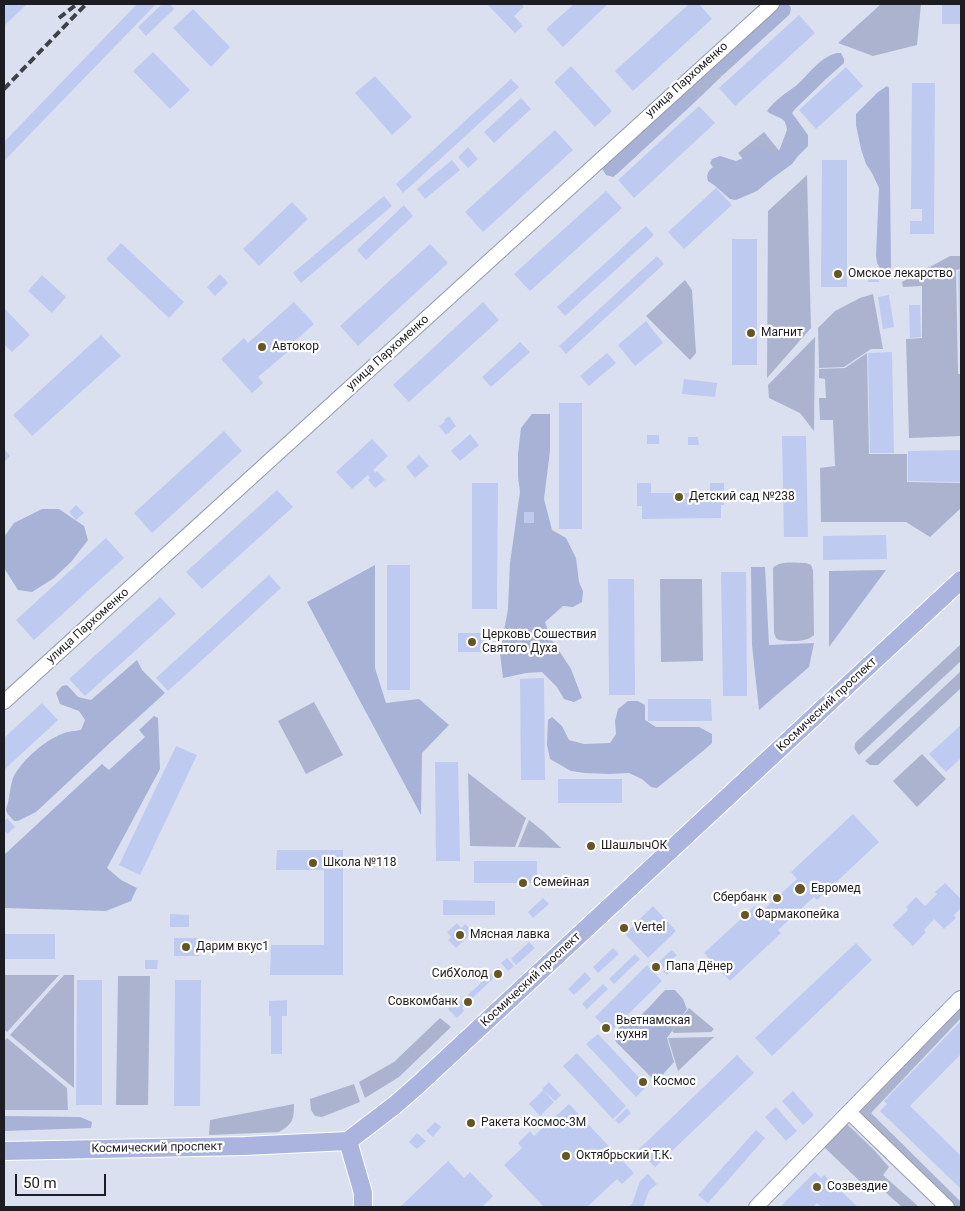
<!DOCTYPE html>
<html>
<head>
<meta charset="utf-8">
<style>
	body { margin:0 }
	#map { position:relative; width:965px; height:1211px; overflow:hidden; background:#dae0f0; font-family:Roboto,sans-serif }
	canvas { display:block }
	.frame { position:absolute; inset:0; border:5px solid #1c1d23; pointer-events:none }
	.scale { position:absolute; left:15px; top:1174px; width:91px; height:22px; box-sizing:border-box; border:2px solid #1c1d23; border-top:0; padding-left:6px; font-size:15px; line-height:18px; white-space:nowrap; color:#1c1d23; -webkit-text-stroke:4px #fff; paint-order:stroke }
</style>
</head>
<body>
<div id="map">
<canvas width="965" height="1211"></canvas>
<div class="frame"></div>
<div class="scale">50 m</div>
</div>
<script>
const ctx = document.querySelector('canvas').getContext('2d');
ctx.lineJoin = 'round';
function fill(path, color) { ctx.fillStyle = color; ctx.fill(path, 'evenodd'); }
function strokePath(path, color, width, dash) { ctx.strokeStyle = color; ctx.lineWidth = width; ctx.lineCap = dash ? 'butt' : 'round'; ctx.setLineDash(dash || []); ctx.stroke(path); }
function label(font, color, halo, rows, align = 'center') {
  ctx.font = font + ' Roboto,sans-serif'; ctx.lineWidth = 4.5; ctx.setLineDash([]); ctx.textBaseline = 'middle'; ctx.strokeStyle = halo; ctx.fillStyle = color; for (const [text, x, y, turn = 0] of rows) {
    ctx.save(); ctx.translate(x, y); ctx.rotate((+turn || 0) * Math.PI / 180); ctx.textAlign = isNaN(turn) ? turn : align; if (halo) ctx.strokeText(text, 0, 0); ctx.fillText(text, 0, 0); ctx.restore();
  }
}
const green = new Path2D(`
	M 881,4 L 921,4 L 917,45 L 873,56 L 838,43 Z
	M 712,65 L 715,77 L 723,75 L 696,101 L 699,95 L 691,87 Z
	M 764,132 L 785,158 L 759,179 L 738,153 Z
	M 807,175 L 811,328 L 767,378 L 768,211 Z
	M 950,256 L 961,256 L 961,269 L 956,270 L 958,374 L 961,374 L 961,436 L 909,438 L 906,339 L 922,338 L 922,286 L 903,287 L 902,282 Z
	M 685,280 L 692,290 L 696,353 L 690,360 L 646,316 Z
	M 873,294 L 883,349 L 871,349 L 844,367 L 819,368 L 818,328 L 835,311 L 860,298 Z
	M 815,337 L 814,431 L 800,413 L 769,398 L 768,385 Z
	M 867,353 L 869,454 L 907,454 L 907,482 L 961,483 L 961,508 L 930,537 L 906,522 L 821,522 L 820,468 L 835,466 L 833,420 L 820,420 L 819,398 L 826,398 L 825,379 L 819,378 L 819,369 L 845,368 Z
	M 806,563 L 811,565 L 813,570 L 814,635 C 806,643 789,641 779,640 L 776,638 L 774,633 L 773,568 C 780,560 796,563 806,563 Z
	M 660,579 L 702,579 L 703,661 L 661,662 Z
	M 961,644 L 961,661 L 859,755 C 855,750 853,748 856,742 Z
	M 961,671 L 961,688 L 878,765 L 870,765 L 865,761 Z
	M 314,702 L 343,755 L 306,774 L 278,721 Z
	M 922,754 L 946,779 L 917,807 L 893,781 Z
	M 468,773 L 526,818 L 515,847 L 470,846 Z
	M 529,820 L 543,831 L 561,848 L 518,847 Z
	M 4,975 L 59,975 L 7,1032 L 4,1030 Z
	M 64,975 L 74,975 L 74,1088 L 10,1035 Z
	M 118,976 L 150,976 L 148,1105 L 116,1105 Z
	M 956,1005 L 961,1010 L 961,1018 L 871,1113 L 961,1202 L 961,1207 L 950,1207 L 851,1112 Z
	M 689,1008 L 714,1029 L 711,1032 L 674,1033 L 672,1031 Z
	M 440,1018 L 451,1027 L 399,1077 L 365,1098 L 359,1082 L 394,1062 Z
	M 714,1037 L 678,1071 L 668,1038 Z
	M 7,1038 L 67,1088 L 68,1110 L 4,1110 L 4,1041 Z
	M 354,1084 L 360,1102 L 322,1117 L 315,1116 L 311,1110 L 310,1099 Z
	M 294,1104 C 294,1119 293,1124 279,1132 L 209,1135 L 210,1120 Z
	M 847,1124 L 874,1150 L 889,1167 L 883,1175 L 919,1207 L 902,1207 L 876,1184 L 869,1190 L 824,1147 Z`);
const forest = new Path2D(`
	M 776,4 L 788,4 C 792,7 791,11 789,15 L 723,75 L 715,77 L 712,75 L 712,65 Z
	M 837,53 L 841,53 L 844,59 L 844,63 L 827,78 L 796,108 L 792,113 L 808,135 L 808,146 L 798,156 L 792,164 L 770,180 L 757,191 L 736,200 L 730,199 L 714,185 L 708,181 C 706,175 708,171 713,167 L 710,163 L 712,159 L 720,156 L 736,161 L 744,158 L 749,150 L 756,145 L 763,148 L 770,154 L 779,151 L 787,130 C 787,128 786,125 785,122 C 781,116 772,116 767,111 C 775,100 786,93 797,85 C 809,74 820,57 837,53 Z
	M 887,86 L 889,88 L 891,268 L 889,273 L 882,272 L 877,263 L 876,255 L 879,188 L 872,173 L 866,164 L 861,149 L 856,125 L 856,114 L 878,92 Z
	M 691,87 L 697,89 L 699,95 L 696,101 L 617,174 L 613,177 L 606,175 L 601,167 Z
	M 532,414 L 550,414 L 550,451 L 544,499 L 552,530 L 566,538 L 576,558 L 579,582 L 583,591 L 582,602 L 573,607 L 563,606 L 545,622 L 550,637 L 571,669 L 582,698 L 574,702 L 564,699 L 557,687 L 542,672 L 526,673 L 503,678 L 500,653 L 508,609 L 510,563 L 520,492 L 518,477 L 518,454 L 521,428 Z
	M 42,509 L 59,509 L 84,526 L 88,540 L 71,562 L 54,578 L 32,592 L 18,590 L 4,568 L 4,537 L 14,523 Z
	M 375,565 L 375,668 L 386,703 L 419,699 L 449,725 L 422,753 L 421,815 L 307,602 Z
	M 751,567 L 765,567 L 769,645 L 814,643 L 809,667 L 759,710 L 752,645 Z
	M 886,570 L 829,647 L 829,571 Z
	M 137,660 L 142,670 L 165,693 L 112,741 L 36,812 L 18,821 L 14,821 C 2,808 7,812 9,797 C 10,791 11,784 13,778 C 21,761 45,740 62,734 C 68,731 75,731 81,730 L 85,720 L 79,711 L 60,704 L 56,693 L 62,686 L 67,685 L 78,697 L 91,700 Z
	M 628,701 L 638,701 L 645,705 L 645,720 L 656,727 L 699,727 L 712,734 L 712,743 L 703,751 L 657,788 L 651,787 L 642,779 L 629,773 L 609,774 L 585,773 L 571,771 L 550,759 L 547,745 L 548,720 L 552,717 L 562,726 L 569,740 L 584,744 L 610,743 L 616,734 L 615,721 L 618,709 Z
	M 154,716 L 158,718 L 160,769 L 107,868 L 121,880 L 137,888 L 131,901 L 106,911 L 4,908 L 4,855 L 102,764 L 109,770 L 145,737 L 139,730 Z
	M 665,990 L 675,990 L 683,999 L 687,1009 L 667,1038 L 674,1062 L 656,1082 L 616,1042 L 614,1036 C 622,1019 630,1025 642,1014 C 650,1007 657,998 665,990 Z
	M 4,1116 L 80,1117 L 92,1122 L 91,1128 L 4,1131 Z`);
const building = new Path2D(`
	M 4,4 L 27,4 L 4,26 Z
	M 137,4 L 156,4 L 4,161 L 4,142 Z
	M 162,4 L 170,4 L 174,9 L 146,36 L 138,27 Z
	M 487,4 L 521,4 L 524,7 L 514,16 L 523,26 L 515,33 Z
	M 574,4 L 608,4 L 563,47 L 546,29 Z
	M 689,4 L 699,4 L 712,19 L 633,91 L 615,71 Z
	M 942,4 L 961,4 L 961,24 L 942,24 Z
	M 193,9 L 230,47 L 211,67 L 173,28 Z
	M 799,15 L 815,33 L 735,106 L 719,88 Z
	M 153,52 L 190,90 L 170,109 L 133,71 Z
	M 571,66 L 612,111 L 595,127 L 554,82 Z
	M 846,67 L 863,86 L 816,129 L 799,110 Z
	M 375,76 L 412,117 L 392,135 L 355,93 Z
	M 511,79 L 519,87 L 403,193 L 396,184 Z
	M 912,83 L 935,83 L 934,234 L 910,234 L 910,221 L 922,221 L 922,209 L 911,209 Z
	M 521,98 L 531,109 L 494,143 L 484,132 Z
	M 699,106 L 715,123 L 634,198 L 618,180 Z
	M 555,130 L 573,150 L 483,232 L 465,212 Z
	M 468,147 L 478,159 L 468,168 L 458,157 Z
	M 452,160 L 460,170 L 425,199 L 417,189 Z
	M 822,160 L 847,160 L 847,287 L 821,287 Z
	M 716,188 L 732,205 L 684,249 L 668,232 Z
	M 606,191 L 622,208 L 530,291 L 514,274 Z
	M 384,196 L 392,206 L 301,283 L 293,273 Z
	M 292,202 L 308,219 L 259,266 L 243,249 Z
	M 404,205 L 413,216 L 366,260 L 357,250 Z
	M 646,226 L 654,235 L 565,316 L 557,307 Z
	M 732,239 L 757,239 L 757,365 L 732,365 Z
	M 121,243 L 184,302 L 169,318 L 106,259 Z
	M 430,244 L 448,263 L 358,346 L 340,326 Z
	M 657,256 L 664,264 L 566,354 L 559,346 Z
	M 958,271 L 961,271 L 961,349 L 960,349 Z
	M 868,273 L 879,273 L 879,282 L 868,282 Z
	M 220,274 L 228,283 L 215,296 L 207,287 Z
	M 42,275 L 66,297 L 52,313 L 28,291 Z
	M 889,295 L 894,327 L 883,329 L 878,297 Z
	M 294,302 L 314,324 L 289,346 L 291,349 L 258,377 L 263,383 L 252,393 L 221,359 L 244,338 L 248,343 Z
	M 483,302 L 499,320 L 409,402 L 393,385 Z
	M 909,305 L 920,305 L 921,337 L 910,338 Z
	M 4,308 L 30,335 L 12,352 L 4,344 Z
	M 646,321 L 663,343 L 635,366 L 618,345 Z
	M 101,335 L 121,356 L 32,436 L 13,415 Z
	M 520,342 L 530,352 L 491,387 L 482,377 Z
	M 892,352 L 894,453 L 870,453 L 868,353 Z
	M 607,353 L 616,363 L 589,386 L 580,376 Z
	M 684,379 L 717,383 L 715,397 L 682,394 Z
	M 559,403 L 582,403 L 582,529 L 559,529 Z
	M 449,416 L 456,426 L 446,435 L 439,426 L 445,422 L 444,420 Z
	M 224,431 L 242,451 L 152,533 L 134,513 Z
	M 470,434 L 479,445 L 460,461 L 451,451 Z
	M 647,435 L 659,435 L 659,444 L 647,444 Z
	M 782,436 L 806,436 L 808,537 L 784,537 Z
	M 688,437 L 698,437 L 699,445 L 688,445 Z
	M 372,439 L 388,456 L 373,470 L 375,473 L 377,471 L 385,480 L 375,488 L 368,480 L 370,478 L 368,475 L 352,489 L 336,472 Z
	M 4,449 L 10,456 L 4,462 Z
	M 961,450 L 961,482 L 908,481 L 908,451 Z
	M 419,455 L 429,466 L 415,478 L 406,467 Z
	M 472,483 L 498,483 L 497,609 L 472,609 Z
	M 637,483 L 651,483 L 651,493 L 710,493 L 710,483 L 724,483 L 724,505 L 721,505 L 721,518 L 642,519 L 642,506 L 637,506 Z
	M 277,490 L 293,507 L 202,589 L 186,572 Z
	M 76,505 L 84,513 L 76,520 L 69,512 Z
	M 524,512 L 534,512 L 534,523 L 524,523 Z
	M 886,535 L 887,559 L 823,560 L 823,536 Z
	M 106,538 L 124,558 L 34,640 L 16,620 Z
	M 387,565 L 410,565 L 410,690 L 387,690 Z
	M 721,572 L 746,572 L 747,696 L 723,696 Z
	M 269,575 L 281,588 L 168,691 L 156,678 Z
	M 608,579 L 634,579 L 635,695 L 609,695 Z
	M 160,597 L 176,614 L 85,696 L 69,679 Z
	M 458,633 L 485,633 L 485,652 L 458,652 Z
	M 544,678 L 545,780 L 521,780 L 520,679 Z
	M 648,699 L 711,699 L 712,721 L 648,721 Z
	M 42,703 L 58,720 L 4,770 L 4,738 Z
	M 961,725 L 961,758 L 946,772 L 929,754 Z
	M 176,746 L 197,755 L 140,875 L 119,865 Z
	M 435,762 L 458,762 L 460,861 L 436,861 Z
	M 558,779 L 622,779 L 622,803 L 558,803 Z
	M 853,814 L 879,842 L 817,900 L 814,897 L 778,930 L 781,933 L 730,981 L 704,953 L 755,906 L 761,912 L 797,879 L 791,872 Z
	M 7,818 L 15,827 L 7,834 L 4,830 L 4,822 Z
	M 591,841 L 596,846 L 590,851 L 586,846 Z
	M 277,850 L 343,850 L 343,975 L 270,975 L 271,945 L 324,945 L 324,870 L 276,870 Z
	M 474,861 L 537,861 L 537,883 L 474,883 Z
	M 945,883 L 961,899 L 961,908 L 954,915 L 956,918 L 944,929 L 934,919 L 924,930 L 926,932 L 913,946 L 892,925 L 908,910 L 906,907 L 916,897 L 925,906 L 937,894 L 935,892 Z
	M 543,898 L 549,904 L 533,918 L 528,912 Z
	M 443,900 L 495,901 L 495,915 L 443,915 Z
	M 653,906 L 676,931 L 648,958 L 625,934 Z
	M 170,914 L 189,915 L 189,927 L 170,927 Z
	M 457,923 L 461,928 L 465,924 L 473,932 L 456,948 L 448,940 L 451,937 L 447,932 Z
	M 4,934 L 55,934 L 55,959 L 4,959 Z
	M 174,938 L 199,938 L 199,956 L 174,956 Z
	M 529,942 L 535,948 L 516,965 L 511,959 Z
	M 856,943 L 872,960 L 772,1056 L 755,1038 Z
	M 613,948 L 619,954 L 598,973 L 593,967 Z
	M 671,950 L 677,955 L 661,970 L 656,965 Z
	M 635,954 L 640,959 L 614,984 L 609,979 Z
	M 507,958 L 514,966 L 508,971 L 501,963 Z
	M 145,960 L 158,960 L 157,969 L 145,969 Z
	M 671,962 L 676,966 L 667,975 L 663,971 Z
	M 647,965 L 662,981 L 610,1032 L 595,1017 Z
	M 498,967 L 502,970 L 462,1008 L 464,1011 L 457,1018 L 448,1009 L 456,1002 L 458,1004 Z
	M 585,972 L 591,979 L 574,995 L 568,989 Z
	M 77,980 L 102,980 L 102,1105 L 76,1105 Z
	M 175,980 L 201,980 L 200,1106 L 174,1106 Z
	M 603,984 L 608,989 L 587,1009 L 582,1004 Z
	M 287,1000 L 287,1016 L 282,1016 L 282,1054 L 271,1054 L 271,1016 L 269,1016 L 269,1001 Z
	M 961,1021 L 961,1054 L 910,1106 L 961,1156 L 961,1189 L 880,1111 L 887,1104 L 884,1101 Z
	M 598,1034 L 647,1086 L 636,1097 L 586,1044 Z
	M 577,1053 L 626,1106 L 613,1119 L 563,1066 Z
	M 737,1055 L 754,1073 L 655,1167 L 638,1150 Z
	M 549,1082 L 561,1095 L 555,1101 L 542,1089 Z
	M 543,1090 L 554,1102 L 540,1116 L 529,1104 Z
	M 793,1091 L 814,1115 L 803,1125 L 782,1101 Z
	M 569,1104 L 634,1173 L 622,1184 L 617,1179 L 587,1207 L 544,1207 L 504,1165 L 522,1148 L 518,1143 L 530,1131 L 534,1136 Z
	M 776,1107 L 797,1131 L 786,1141 L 765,1117 Z
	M 627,1108 L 631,1113 L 619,1124 L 615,1120 Z
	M 435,1122 L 441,1127 L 433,1137 L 426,1131 Z
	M 756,1130 L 765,1138 L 708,1203 L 698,1195 Z
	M 417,1133 L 426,1141 L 417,1149 L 409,1142 Z
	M 448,1161 L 464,1178 L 470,1172 L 493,1196 L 482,1207 L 400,1207 Z
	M 815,1172 L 821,1178 L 824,1175 L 858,1207 L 821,1207 L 817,1203 L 813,1207 L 780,1207 Z
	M 648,1174 L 657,1184 L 649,1191 L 643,1207 L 628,1207 L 632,1204 L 640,1181 Z`);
const minor = new Path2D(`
	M 4,702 L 772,4
	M 849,1112 L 947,1207
	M 756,1207 L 959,999 L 961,998`);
const major = new Path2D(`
	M 348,1141 L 363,1193 L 363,1207
	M 4,1151 L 245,1146 L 348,1141 L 395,1105 L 419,1084 L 961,580`);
const rail = new Path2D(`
	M 59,18 L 77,4
	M 4,89 L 86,4`);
const markers = [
	[838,274,5,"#655522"],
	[751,333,5,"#655522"],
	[262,347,5,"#655522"],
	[679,497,5,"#655522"],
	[472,642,5,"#655522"],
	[591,846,5,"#655522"],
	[313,863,5,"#655522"],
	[523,883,5,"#655522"],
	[800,889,6,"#655522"],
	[777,898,5,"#655522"],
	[745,915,5,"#655522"],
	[624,928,5,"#655522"],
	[460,935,5,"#655522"],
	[186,947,5,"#655522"],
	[656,967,5,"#655522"],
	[498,974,5,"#655522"],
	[468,1002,5,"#655522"],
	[606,1028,5,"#655522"],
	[643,1082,5,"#655522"],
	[471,1123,5,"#655522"],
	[566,1156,5,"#655522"],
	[817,1187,5,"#655522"]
];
const streetNames = [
	["улица Пархоменко",687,80,-42],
	["улица Пархоменко",388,353,-42],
	["улица Пархоменко",88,626,-42],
	["Космический проспект",827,705,-43],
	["Космический проспект",531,980,-43],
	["Космический проспект",157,1148,-1]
];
const poiNames = [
	["Омское лекарство",848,274],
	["Магнит",761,333],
	["Автокор",272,347],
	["Детский сад №238",689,497],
	["Церковь Сошествия",482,635],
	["Святого Духа",482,649],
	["ШашлычОК",601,846],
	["Школа №118",323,863],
	["Семейная",533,883],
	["Евромед",811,889],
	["Сбербанк",767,898,"right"],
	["Фармакопейка",755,915],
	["Vertel",634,928],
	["Мясная лавка",470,935],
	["Дарим вкус1",196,947],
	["Папа Дёнер",666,967],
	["СибХолод",488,974,"right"],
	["Совкомбанк",458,1002,"right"],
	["Вьетнамская",616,1021],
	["кухня",616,1035],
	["Космос",653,1082],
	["Ракета Космос-3М",481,1123],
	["Октябрьский Т.К.",576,1156],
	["Созвездие",827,1187]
];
fill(green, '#acb3ce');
fill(forest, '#a7b2d6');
fill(building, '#bfcaf0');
strokePath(minor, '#979bab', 16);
strokePath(major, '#fff', 20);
strokePath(minor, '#fff', 14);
strokePath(major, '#aab4df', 18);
strokePath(rail, '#3f4149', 4, [8, 4]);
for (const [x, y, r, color] of markers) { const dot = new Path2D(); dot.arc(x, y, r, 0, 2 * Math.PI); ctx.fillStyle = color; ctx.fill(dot); strokePath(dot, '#fff', 2); }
label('12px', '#1c1d23', '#fff', streetNames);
label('12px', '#1c1d23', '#fff', poiNames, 'left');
</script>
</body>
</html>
